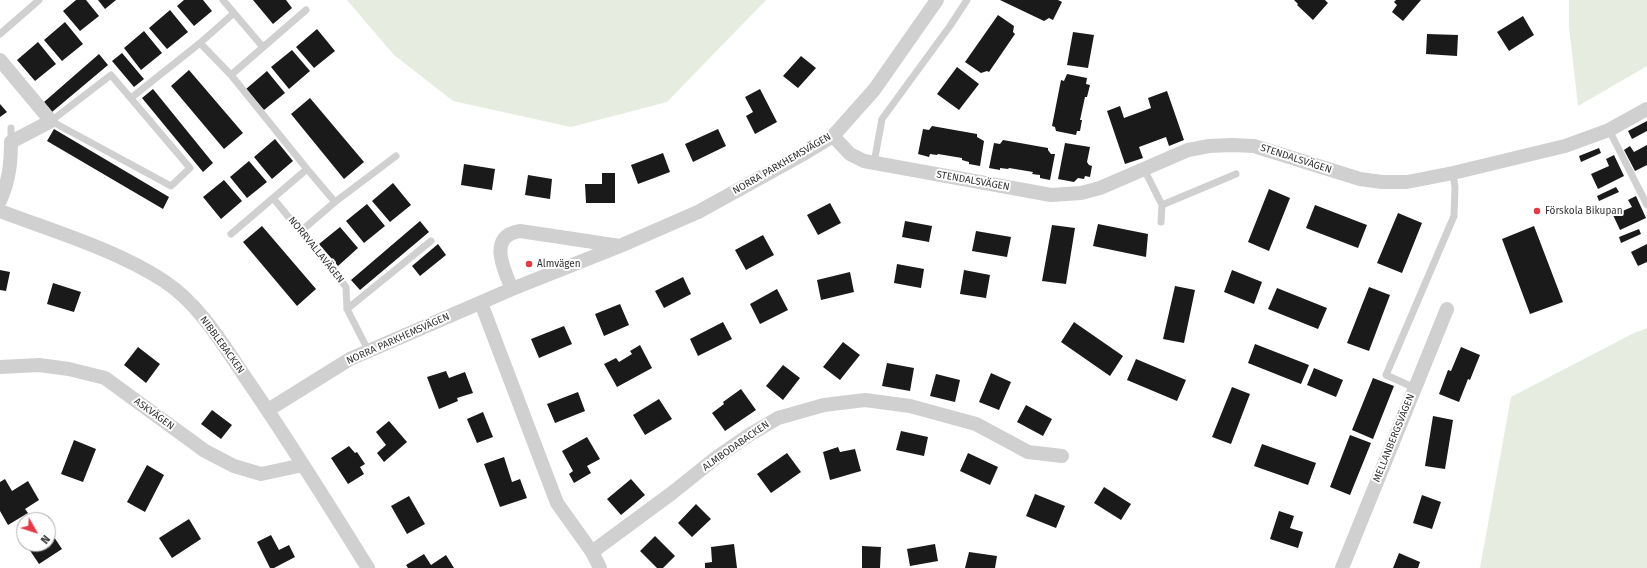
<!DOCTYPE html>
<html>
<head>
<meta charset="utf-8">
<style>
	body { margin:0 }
	#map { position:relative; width:1647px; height:568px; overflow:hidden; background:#fff; font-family:"Fira Sans",sans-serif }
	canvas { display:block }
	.north { position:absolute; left:16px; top:512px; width:40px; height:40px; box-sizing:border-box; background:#fff; border:1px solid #adadad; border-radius:50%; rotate:129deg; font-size:11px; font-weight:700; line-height:16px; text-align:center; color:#333 }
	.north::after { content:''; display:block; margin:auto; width:14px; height:18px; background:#e63946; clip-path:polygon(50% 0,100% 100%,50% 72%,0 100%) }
</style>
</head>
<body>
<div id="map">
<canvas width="1647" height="568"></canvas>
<div class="north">N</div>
</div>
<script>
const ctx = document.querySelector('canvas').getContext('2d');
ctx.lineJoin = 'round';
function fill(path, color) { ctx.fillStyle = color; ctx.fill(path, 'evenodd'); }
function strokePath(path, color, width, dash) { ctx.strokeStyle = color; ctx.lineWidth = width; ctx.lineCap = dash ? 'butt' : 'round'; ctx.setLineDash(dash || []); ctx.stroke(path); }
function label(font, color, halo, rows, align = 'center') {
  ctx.font = font + ' "Fira Sans",sans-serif'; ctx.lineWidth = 4; ctx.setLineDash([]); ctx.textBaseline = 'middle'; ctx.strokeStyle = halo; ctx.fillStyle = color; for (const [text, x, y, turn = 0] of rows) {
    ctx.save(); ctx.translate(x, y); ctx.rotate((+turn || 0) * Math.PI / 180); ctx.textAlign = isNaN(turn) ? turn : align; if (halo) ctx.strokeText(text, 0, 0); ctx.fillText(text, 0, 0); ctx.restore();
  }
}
const green = new Path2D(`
	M 347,0 L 766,0 L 667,102 L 571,127 L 453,101 L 394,55 Z
	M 1569,0 L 1647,0 L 1647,66 L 1578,106 L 1569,26 Z
	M 1647,328 L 1647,568 L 1480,568 L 1511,397 L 1632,334 Z`);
const building = new Path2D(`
	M 76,0 L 86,0 L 99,16 L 80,31 L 63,11 Z
	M 98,0 L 116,0 L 105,9 Z
	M 184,0 L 203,0 L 212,11 L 194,26 L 177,6 Z
	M 253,0 L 286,0 L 292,8 L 273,24 Z
	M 1000,0 L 1058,0 L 1062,2 L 1053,20 L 1049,18 L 1044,21 Z
	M 1294,0 L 1325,0 L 1328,3 L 1313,20 L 1297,5 L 1298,4 Z
	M 1396,0 L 1421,0 L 1403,21 L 1392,12 L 1397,5 L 1394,2 Z
	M 170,10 L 188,32 L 167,49 L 149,28 Z
	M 998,15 L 1014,26 L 1013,32 L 1015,34 L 989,72 L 987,71 L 981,73 L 965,62 Z
	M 1523,16 L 1534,35 L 1509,51 L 1497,32 Z
	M 65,22 L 83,44 L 62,61 L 44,40 Z
	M 317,29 L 335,51 L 314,68 L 296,47 Z
	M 144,31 L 162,53 L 141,70 L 124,48 Z
	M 1073,32 L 1094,35 L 1088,68 L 1067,65 Z
	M 1427,34 L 1458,35 L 1457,56 L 1426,54 Z
	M 38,42 L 56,64 L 35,81 L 17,60 Z
	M 292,50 L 310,71 L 289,89 L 271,67 Z
	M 122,53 L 144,79 L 134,87 L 112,61 Z
	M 99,54 L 108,65 L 52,112 L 44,102 Z
	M 801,56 L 816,68 L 798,88 L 783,76 Z
	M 957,67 L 979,84 L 959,110 L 937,94 Z
	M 189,70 L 243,133 L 224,149 L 171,86 Z
	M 267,71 L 285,93 L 264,110 L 246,89 Z
	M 1067,74 L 1087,78 L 1086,84 L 1090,85 L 1087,97 L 1085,97 L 1080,120 L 1082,120 L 1080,131 L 1077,131 L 1076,135 L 1056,131 L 1055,127 L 1052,126 L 1061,80 L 1064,81 Z
	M 153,89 L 213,163 L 203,172 L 142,98 Z
	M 760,89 L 777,122 L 755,134 L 746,116 L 753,112 L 745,97 Z
	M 1167,91 L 1184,140 L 1169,146 L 1166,137 L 1139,147 L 1143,158 L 1125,164 L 1107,111 L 1120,106 L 1124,118 L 1151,108 L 1148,98 Z
	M 310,98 L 364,162 L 344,179 L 291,114 Z
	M 0,104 L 7,112 L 0,117 Z
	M 1647,121 L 1647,131 L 1632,139 L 1628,131 Z
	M 932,126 L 977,134 L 977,137 L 984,141 L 980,166 L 969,164 L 969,162 L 962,160 L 962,158 L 938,154 L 937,155 L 930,154 L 929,157 L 918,154 L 923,129 L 929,130 Z
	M 54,129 L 169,197 L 163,209 L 47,141 Z
	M 718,129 L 726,146 L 693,162 L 685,144 Z
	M 275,139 L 293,161 L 272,179 L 254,157 Z
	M 1003,140 L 1048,148 L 1048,150 L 1051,154 L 1055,154 L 1050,180 L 1040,178 L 1040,175 L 1032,174 L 1033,172 L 1009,168 L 1008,169 L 1000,168 L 1000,170 L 989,168 L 994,143 L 1000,144 Z
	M 1065,143 L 1090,147 L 1087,162 L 1089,165 L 1092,166 L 1090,177 L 1085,176 L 1084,179 L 1078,178 L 1074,182 L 1058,179 Z
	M 1647,145 L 1647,165 L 1635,171 L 1624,150 L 1630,146 L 1634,152 Z
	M 1599,148 L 1601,153 L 1581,162 L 1579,156 Z
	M 663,153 L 670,172 L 638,184 L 631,165 Z
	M 1614,155 L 1624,176 L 1598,189 L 1591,174 L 1609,166 L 1606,159 Z
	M 249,161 L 267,182 L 247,198 L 230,177 Z
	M 464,164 L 495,169 L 492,190 L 461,185 Z
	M 602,173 L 615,173 L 615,203 L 586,203 L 585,184 L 602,184 Z
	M 528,175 L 552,179 L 550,199 L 525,195 Z
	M 224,180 L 242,201 L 221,219 L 203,197 Z
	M 393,183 L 411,205 L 390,222 L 372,201 Z
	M 1616,187 L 1619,192 L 1599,201 L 1597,196 Z
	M 1269,189 L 1290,198 L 1269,251 L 1248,242 Z
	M 1636,196 L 1646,218 L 1620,230 L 1613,215 L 1632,207 L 1628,200 Z
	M 830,203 L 841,223 L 818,235 L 807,215 Z
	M 367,204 L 385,226 L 364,243 L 346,221 Z
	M 1315,205 L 1367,225 L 1358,248 L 1306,228 Z
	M 1398,213 L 1422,223 L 1402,273 L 1377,263 Z
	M 420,221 L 429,232 L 360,290 L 351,280 Z
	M 905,221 L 932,226 L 929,242 L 902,237 Z
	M 1098,224 L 1148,234 L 1146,257 L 1093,246 Z
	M 1052,225 L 1075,228 L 1066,284 L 1042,281 Z
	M 262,226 L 316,289 L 297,306 L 243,242 Z
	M 1534,226 L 1563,302 L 1530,314 L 1502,239 Z
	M 340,227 L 358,248 L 338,266 L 319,244 Z
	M 1639,229 L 1641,234 L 1621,243 L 1619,237 Z
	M 976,231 L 1011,237 L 1007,257 L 972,251 Z
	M 763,235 L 774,255 L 746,270 L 735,250 Z
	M 438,244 L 446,255 L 420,276 L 412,266 Z
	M 1647,244 L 1647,262 L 1638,266 L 1631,252 Z
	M 897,264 L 924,269 L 921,288 L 894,283 Z
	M 0,270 L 10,272 L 6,291 L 0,290 Z
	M 964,270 L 990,275 L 986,298 L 960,294 Z
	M 1232,270 L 1262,282 L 1254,304 L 1224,292 Z
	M 850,272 L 854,292 L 821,300 L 817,280 Z
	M 683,277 L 691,294 L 664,308 L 655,291 Z
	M 53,283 L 81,292 L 74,312 L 47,304 Z
	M 1175,286 L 1195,290 L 1184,343 L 1163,339 Z
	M 1369,287 L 1390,295 L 1369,351 L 1347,343 Z
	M 1277,288 L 1327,308 L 1318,329 L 1268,309 Z
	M 777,289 L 788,310 L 760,324 L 750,304 Z
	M 620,304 L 629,325 L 604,336 L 595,314 Z
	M 723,322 L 732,339 L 698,356 L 690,339 Z
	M 1074,322 L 1123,356 L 1110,376 L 1061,342 Z
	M 564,326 L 572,344 L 539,358 L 531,339 Z
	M 843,342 L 860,355 L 840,380 L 823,367 Z
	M 1255,344 L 1309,365 L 1301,384 L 1248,363 Z
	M 640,345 L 652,368 L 617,387 L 604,364 L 616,358 L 619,362 L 632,354 L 630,351 Z
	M 138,347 L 160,364 L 146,383 L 124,365 Z
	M 1461,347 L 1480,355 L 1470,380 L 1468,379 L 1459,402 L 1439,394 L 1448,370 L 1451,371 Z
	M 1136,359 L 1186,380 L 1177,401 L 1127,380 Z
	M 887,363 L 914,368 L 910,391 L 882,386 Z
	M 783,365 L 800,378 L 783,400 L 766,386 Z
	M 1314,368 L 1343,380 L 1336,397 L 1307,385 Z
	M 446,371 L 449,378 L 465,372 L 473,393 L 457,398 L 458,401 L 439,409 L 427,377 Z
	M 991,373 L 1011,382 L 999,410 L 979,402 Z
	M 936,374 L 960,380 L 955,402 L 930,396 Z
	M 1373,378 L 1394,386 L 1373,439 L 1352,430 Z
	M 1232,387 L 1250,394 L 1231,444 L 1212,437 Z
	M 741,389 L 756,410 L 725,431 L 712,413 L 724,404 L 723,402 Z
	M 578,392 L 585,411 L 555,423 L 547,404 Z
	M 659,399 L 672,419 L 645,435 L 633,415 Z
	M 1026,405 L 1052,419 L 1043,436 L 1017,422 Z
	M 212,410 L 232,425 L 221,439 L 201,424 Z
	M 483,412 L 493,437 L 477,443 L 467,419 Z
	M 1433,416 L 1453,420 L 1445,469 L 1425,466 Z
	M 389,421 L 407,442 L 384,462 L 377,453 L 386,445 L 376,432 Z
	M 901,431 L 928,437 L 924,456 L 896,450 Z
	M 1350,435 L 1371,443 L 1350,495 L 1330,487 Z
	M 587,437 L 600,459 L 587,466 L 591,473 L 574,483 L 569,474 L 573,471 L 562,451 Z
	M 74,440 L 96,449 L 83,482 L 61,474 Z
	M 1262,444 L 1316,463 L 1308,485 L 1254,466 Z
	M 349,446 L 355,453 L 357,452 L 365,464 L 360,467 L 364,474 L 348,484 L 331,458 Z
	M 838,447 L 840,452 L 855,449 L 861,471 L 830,480 L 823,452 Z
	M 787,453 L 801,472 L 771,493 L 757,474 Z
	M 968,453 L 998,467 L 990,485 L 960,471 Z
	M 504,457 L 512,482 L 520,479 L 527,498 L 500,507 L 484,464 Z
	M 147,465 L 164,475 L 145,512 L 127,502 Z
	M 5,479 L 12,491 L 28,481 L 39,500 L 25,509 L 28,513 L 8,525 L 0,511 L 0,482 Z
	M 631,479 L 645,495 L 621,515 L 607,499 Z
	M 1104,487 L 1131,504 L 1121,520 L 1094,503 Z
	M 1035,494 L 1065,506 L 1056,528 L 1026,516 Z
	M 1422,495 L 1441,502 L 1432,529 L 1413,523 Z
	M 409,496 L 425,524 L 407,534 L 391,506 Z
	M 696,504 L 711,519 L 692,537 L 678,523 Z
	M 1279,511 L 1294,516 L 1290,528 L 1303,532 L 1298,548 L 1270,539 Z
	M 189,519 L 201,539 L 172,558 L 159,538 Z
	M 50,531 L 62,549 L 39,564 L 27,546 L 31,544 L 48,544 L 48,533 Z
	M 271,535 L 279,550 L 289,545 L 295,557 L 274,568 L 270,568 L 257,542 Z
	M 655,536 L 675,556 L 663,568 L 657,568 L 640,551 Z
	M 734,544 L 737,568 L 705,568 L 705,563 L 712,562 L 711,547 Z
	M 935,544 L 938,561 L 910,566 L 907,549 Z
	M 862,546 L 881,547 L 880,568 L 862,568 Z
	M 969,552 L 997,556 L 995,568 L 965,568 Z
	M 1399,553 L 1420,562 L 1418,568 L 1393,568 Z
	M 424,554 L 431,565 L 446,555 L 454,568 L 408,568 L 406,565 Z`);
const lane = new Path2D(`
	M 223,0 L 234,13 L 200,43 L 231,75 L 307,169 L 231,234
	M 234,13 L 262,46
	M 0,34 L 39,0
	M 111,75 L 190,168 L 171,186 L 51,121 Z
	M 231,75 L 306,10
	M 131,98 L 200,43
	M 11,128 L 11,142
	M 1609,130 L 1647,205
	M 874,163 L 882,119 L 950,26 L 967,0
	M 307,169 L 335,202
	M 1144,169 L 1162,205 L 1161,222
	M 273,198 L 346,287 L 347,309 L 368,350
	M 1162,205 L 1236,174
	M 301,231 L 335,202 L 396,156
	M 347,309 L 431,241
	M 1415,388 L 1386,375 L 1454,216 L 1455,187 L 1453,173`);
const street = new Path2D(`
	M 0,60 L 51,121 L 11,142 C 11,163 9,181 0,201
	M 833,136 L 850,154 L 864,161 L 1051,195 L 1081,193 L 1100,188 L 1188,150 L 1209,146 L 1232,145 L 1254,146 L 1360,179 L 1382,182 L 1407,182 L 1453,173 L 1565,146 L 1609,130 L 1647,109
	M 0,211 C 53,231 117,250 164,281 C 199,304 222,343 245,377 C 288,439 328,504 368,568
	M 512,289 C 504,270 487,236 520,231 L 620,246
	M 481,303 L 557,503 L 592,552 L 600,568
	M 0,367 L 39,365 L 69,369 L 105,378 L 205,451 L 234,466 L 261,474 L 303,465
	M 268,410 L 350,359 L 512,289 L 620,246 L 698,212 L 805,153 L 833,136 L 874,90 L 937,0
	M 592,552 L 672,493 L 717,457 L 749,435 L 778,418 L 824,405 L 865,400 L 910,406 L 976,424 L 1028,452 L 1062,456
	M 1342,568 L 1447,309`);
const markers = [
	[1537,211,4,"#e63946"],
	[529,264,4,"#e63946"]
];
const streetNames = [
	["STENDALSVÄGEN",1296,159,18],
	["NORRA PARKHEMSVÄGEN",782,164,-30],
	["STENDALSVÄGEN",973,181,10],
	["NORRVALLAVÄGEN",316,250,51],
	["NORRA PARKHEMSVÄGEN",398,339,-24],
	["NIBBLEBACKEN",222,345,54],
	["ASKVÄGEN",154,414,36],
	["MELLANBERGSVÄGEN",1394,438,-68],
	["ALMBODABACKEN",736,446,-35]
];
const poiNames = [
	["Förskola Bikupan",1545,211],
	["Almvägen",537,264]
];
fill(green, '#e6ecdf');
fill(building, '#1a1a1a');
strokePath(lane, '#d0d0d0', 7);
strokePath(street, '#d0d0d0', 14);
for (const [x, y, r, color] of markers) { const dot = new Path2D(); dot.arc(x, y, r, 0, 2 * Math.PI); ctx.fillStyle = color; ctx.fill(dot); strokePath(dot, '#fff', 1.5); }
label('10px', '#333', '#fff', streetNames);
label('10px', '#333', '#fff', poiNames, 'left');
</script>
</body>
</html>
